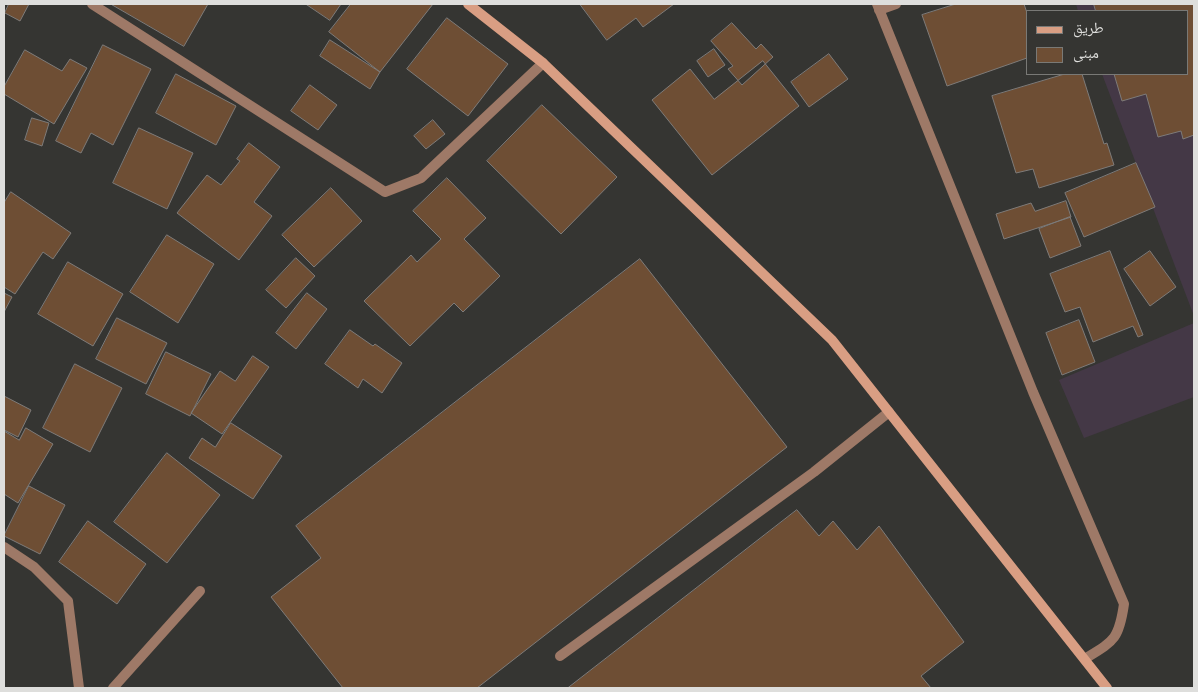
<!DOCTYPE html>
<html>
<head>
<meta charset="utf-8">
<style>
	body { margin:0 }
	#map { position:relative; width:1198px; height:692px; overflow:hidden; background:#353532; font-family:Raleway,"Noto Naskh Arabic",sans-serif }
	canvas { display:block }
	.frame { position:absolute; inset:0; border:5px solid #dededc; pointer-events:none }
	.legend { position:absolute; left:1026px; top:10px; width:162px; height:65px; box-sizing:border-box; background:#353532; border:1px solid #797976; margin:0; padding:6px 9px; list-style:none; font-size:15px; color:#dededc }
	.legend li { display:flex; align-items:center; gap:10px; height:25px }
	.legend b { width:25px; border:1px solid #797976 }
</style>
</head>
<body>
<div id="map">
<canvas width="1198" height="692"></canvas>
<div class="frame"></div>
<ul class="legend">
<li><b style="height:6px;background:#d99e83"></b>طريق</li>
<li><b style="height:14px;background:#6e4e34"></b>مبنى</li>
</ul>
</div>
<script>
const ctx = document.querySelector('canvas').getContext('2d');
ctx.lineJoin = 'round';
function fill(path, color) { ctx.fillStyle = color; ctx.fill(path, 'evenodd'); }
function strokePath(path, color, width, dash) { ctx.strokeStyle = color; ctx.lineWidth = width; ctx.lineCap = dash ? 'butt' : 'round'; ctx.setLineDash(dash || []); ctx.stroke(path); }
const industrial = new Path2D(`
	M 1076,4 L 1194,4 L 1194,316 L 1102,74 L 1187,74 L 1187,11 L 1078,11 Z
	M 1194,323 L 1194,397 L 1084,438 L 1059,380 Z`);
const building = new Path2D(`
	M 9,4 L 29,4 L 20,21 L 5,13 Z
	M 111,4 L 208,4 L 184,46 Z
	M 306,4 L 341,4 L 330,20 Z
	M 351,4 L 433,4 L 380,72 L 329,32 Z
	M 580,4 L 674,4 L 643,27 L 636,18 L 607,40 Z
	M 956,4 L 1024,4 L 1027,13 L 1027,58 L 947,86 L 922,15 Z
	M 1094,4 L 1194,4 L 1194,135 L 1183,139 L 1181,131 L 1158,137 L 1146,94 L 1122,101 L 1114,74 L 1187,74 L 1187,11 L 1096,11 Z
	M 447,18 L 508,64 L 468,116 L 407,69 Z
	M 732,23 L 756,49 L 761,44 L 773,57 L 742,85 L 728,69 L 733,66 L 711,41 Z
	M 330,40 L 380,72 L 370,89 L 320,56 Z
	M 103,45 L 151,69 L 113,145 L 91,133 L 81,153 L 56,141 Z
	M 714,49 L 725,65 L 708,77 L 697,61 Z
	M 25,50 L 62,71 L 70,59 L 87,68 L 54,124 L 4,94 L 4,87 Z
	M 829,54 L 848,79 L 809,107 L 791,82 Z
	M 763,61 L 799,106 L 712,175 L 652,100 L 690,69 L 714,99 Z
	M 176,74 L 236,106 L 216,145 L 156,113 Z
	M 1065,74 L 1082,74 L 1104,144 L 1107,143 L 1114,165 L 1039,188 L 1033,169 L 1016,173 L 992,96 Z
	M 310,85 L 337,105 L 318,130 L 291,111 Z
	M 542,105 L 617,177 L 561,234 L 487,161 Z
	M 32,118 L 49,123 L 42,146 L 25,140 Z
	M 433,120 L 445,134 L 426,149 L 414,136 Z
	M 139,128 L 193,153 L 167,209 L 113,183 Z
	M 249,143 L 280,167 L 254,202 L 272,216 L 239,260 L 177,213 L 207,175 L 221,185 L 240,161 L 237,159 Z
	M 1136,163 L 1155,207 L 1084,237 L 1065,193 Z
	M 447,178 L 486,218 L 464,239 L 500,276 L 463,312 L 454,303 L 410,346 L 364,301 L 411,255 L 417,262 L 441,239 L 413,211 Z
	M 331,188 L 362,221 L 314,267 L 282,235 Z
	M 11,192 L 71,233 L 53,259 L 43,252 L 15,294 L 4,287 L 4,203 Z
	M 1066,201 L 1071,217 L 1004,239 L 996,214 L 1031,203 L 1035,211 Z
	M 1070,217 L 1081,246 L 1050,258 L 1039,229 Z
	M 167,235 L 214,264 L 178,323 L 130,292 Z
	M 1110,251 L 1143,335 L 1138,337 L 1133,326 L 1093,342 L 1080,307 L 1065,312 L 1050,274 Z
	M 1150,251 L 1176,287 L 1150,306 L 1124,269 Z
	M 296,258 L 315,276 L 286,308 L 266,290 Z
	M 640,259 L 787,447 L 477,688 L 343,688 L 271,597 L 321,558 L 296,526 Z
	M 68,262 L 123,294 L 93,346 L 38,314 Z
	M 4,293 L 12,297 L 4,312 Z
	M 307,293 L 327,309 L 296,349 L 276,333 Z
	M 117,318 L 167,343 L 146,384 L 96,359 Z
	M 1079,320 L 1095,362 L 1062,375 L 1046,333 Z
	M 350,330 L 373,346 L 375,344 L 402,363 L 382,393 L 363,379 L 358,388 L 325,364 Z
	M 166,352 L 211,374 L 190,416 L 146,394 Z
	M 253,356 L 269,367 L 222,434 L 191,413 L 220,371 L 235,381 Z
	M 75,364 L 122,388 L 90,452 L 43,428 Z
	M 4,396 L 31,410 L 18,437 L 4,430 Z
	M 231,423 L 282,456 L 253,499 L 189,458 L 202,438 L 215,447 Z
	M 26,428 L 53,444 L 18,503 L 4,494 L 4,431 L 19,440 Z
	M 167,453 L 220,495 L 167,563 L 114,522 Z
	M 29,486 L 65,505 L 40,554 L 4,536 Z
	M 797,510 L 819,536 L 833,521 L 857,550 L 879,526 L 964,642 L 921,676 L 931,688 L 568,688 Z
	M 88,521 L 146,564 L 117,604 L 59,562 Z`);
const lane = new Path2D(`
	M 560,656 L 814,472 L 889,412`);
const street = new Path2D(`
	M 92,4 L 385,192 L 421,178 L 543,63
	M 877,4 L 1033,392 L 1124,604 C 1119,639 1114,641 1086,658
	M 879,10 L 896,4
	M 4,547 L 34,567 L 68,601 L 79,688
	M 113,688 L 200,591`);
const secondary = new Path2D(`
	M 468,4 L 543,63 L 832,340 L 1107,688`);
fill(industrial, '#443846');
fill(building, '#6e4e34');
strokePath(building, '#7e7b79', 1);
strokePath(lane, '#9e7967', 10);
strokePath(street, '#9e7967', 10);
strokePath(secondary, '#d99e83', 10);
</script>
</body>
</html>
